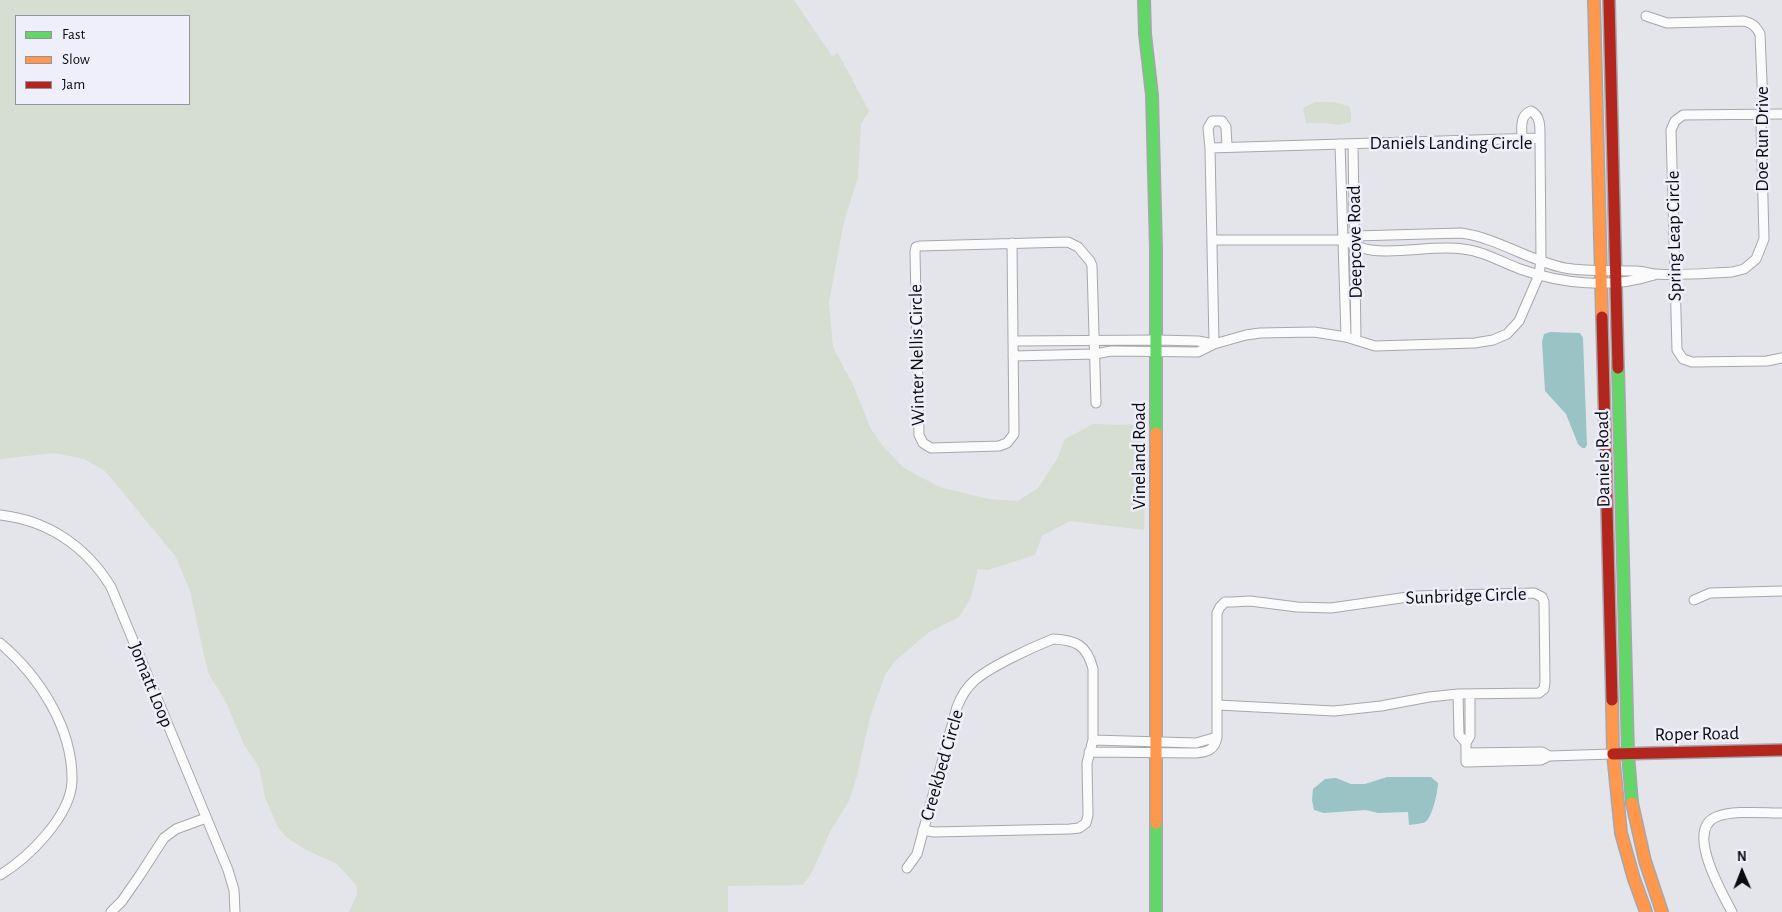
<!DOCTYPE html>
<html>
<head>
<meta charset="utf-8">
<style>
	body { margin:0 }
	#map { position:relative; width:1782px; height:912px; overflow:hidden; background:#e4e5eb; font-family:"Alegreya Sans",sans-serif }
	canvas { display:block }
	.legend { position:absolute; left:15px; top:15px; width:175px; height:90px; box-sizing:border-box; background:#eeeffb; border:1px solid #93949d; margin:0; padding:6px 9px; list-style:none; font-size:15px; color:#0a0b0f }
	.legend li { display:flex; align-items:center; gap:10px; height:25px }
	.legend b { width:25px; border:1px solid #93949d }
	.north { position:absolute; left:1717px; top:847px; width:50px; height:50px; -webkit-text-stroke:4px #eeeffb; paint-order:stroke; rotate:359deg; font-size:14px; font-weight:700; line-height:20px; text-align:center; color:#0a0b0f }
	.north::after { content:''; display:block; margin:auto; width:18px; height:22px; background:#0a0b0f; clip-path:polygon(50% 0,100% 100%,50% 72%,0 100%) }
</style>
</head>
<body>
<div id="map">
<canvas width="1782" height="912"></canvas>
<ul class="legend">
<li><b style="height:6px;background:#63d668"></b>Fast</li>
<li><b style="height:6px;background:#ff974d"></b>Slow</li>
<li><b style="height:6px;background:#b3261e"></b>Jam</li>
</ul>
<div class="north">N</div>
</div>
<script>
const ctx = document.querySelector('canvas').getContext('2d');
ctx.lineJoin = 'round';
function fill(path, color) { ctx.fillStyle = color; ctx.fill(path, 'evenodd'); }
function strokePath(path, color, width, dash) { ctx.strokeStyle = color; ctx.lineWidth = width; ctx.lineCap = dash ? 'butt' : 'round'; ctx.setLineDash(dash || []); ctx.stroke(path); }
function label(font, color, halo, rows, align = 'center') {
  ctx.font = font + ' "Alegreya Sans",sans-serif'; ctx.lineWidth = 5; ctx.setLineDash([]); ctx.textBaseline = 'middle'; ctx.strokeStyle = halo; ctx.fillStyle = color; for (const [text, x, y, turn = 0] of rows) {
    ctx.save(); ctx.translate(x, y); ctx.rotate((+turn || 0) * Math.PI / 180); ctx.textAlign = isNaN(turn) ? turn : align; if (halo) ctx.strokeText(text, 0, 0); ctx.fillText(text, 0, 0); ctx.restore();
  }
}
const green = new Path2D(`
	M 0,0 L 794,0 L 832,56 L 838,53 L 869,111 L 861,124 L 858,177 L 844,222 L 829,302 L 833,347 L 854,387 L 871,429 L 882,445 L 904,468 L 939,487 L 989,499 L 1018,501 L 1038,488 L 1057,459 L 1065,439 L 1093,424 L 1124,425 L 1147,423 L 1144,530 L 1070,521 L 1042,536 L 1035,555 L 988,570 L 978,569 L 971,598 L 959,617 L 928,633 L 895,661 L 885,675 L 870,717 L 857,776 L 849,801 L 831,830 L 813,870 L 803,885 L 728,886 L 728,912 L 349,912 L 357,894 L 356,885 L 337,864 L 306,850 L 286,837 L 278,827 L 265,798 L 259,767 L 243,743 L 226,702 L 208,673 L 190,591 L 176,557 L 105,471 L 84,459 L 54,453 L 0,459 ZM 189,16 L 189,104 L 16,104 L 16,16 Z
	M 1315,102 L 1333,102 L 1349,106 L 1351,111 L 1351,122 L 1339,125 L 1326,123 L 1306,123 L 1303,108 Z`);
const water = new Path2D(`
	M 1550,332 L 1580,333 L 1583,338 L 1587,445 L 1585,448 L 1582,448 L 1578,444 L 1566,414 L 1545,391 L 1542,342 L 1544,334 Z
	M 1387,777 L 1431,777 L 1438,783 C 1438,791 1432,819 1425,822 C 1421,824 1414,824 1409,825 L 1408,812 L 1378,813 L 1366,810 L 1324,813 L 1314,810 L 1312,800 L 1313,789 L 1325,779 L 1336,778 L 1351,784 L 1365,784 Z`);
const street = new Path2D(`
	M 1782,114 L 1683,115 L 1675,121 L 1671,130 L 1677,350 L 1683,359 L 1692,362 L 1767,361 L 1782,358
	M 1522,139 C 1522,128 1519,116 1531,111 C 1541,116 1540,128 1540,138
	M 1340,144 L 1346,337
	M 1353,144 L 1356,339
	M 1210,148 L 1208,128 L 1212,121 L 1222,121 L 1226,127 L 1227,147
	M 1212,240 L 1343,240 L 1355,236 L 1461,233 C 1498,238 1529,261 1565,268 C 1589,272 1613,270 1637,271 C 1644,271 1650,274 1656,274 C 1681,276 1708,273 1732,272 L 1744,269 L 1756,259 L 1764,239 L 1761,123 L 1763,107 L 1760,34 C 1756,26 1752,23 1744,21 L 1667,23 L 1646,16
	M 1343,240 C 1352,244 1361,249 1371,250 C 1400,254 1434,245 1463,249 C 1483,251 1501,262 1520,269 C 1562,284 1611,289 1654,275
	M 1012,243 L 1014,434 L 1007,443 L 999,446 L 931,448 L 923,443 L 919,435 L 915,252 L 916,247 L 920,246 L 1068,242 L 1078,247 L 1090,261 L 1092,266 L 1096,403
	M 1013,341 L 1157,340 L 1198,341 L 1214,344
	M 1013,356 L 1095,354 L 1111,351 L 1198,352 L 1214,344 L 1246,335 L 1260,333 L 1314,332 L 1346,337 L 1375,346 L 1475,343 L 1493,340 L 1507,334 L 1519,321 L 1539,275 L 1541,260 L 1540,138 L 1210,148 L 1214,344
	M 0,515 C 47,520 86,546 111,587 L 228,870 L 234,890 L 235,912
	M 1694,600 L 1710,593 L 1782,591
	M 0,643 C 39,676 73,728 72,781 C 71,816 28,858 0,875
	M 1458,694 L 1459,735 L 1466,743
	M 1470,694 L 1470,736 L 1466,743 L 1466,762 L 1541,760 L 1549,756
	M 1093,740 L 1196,743 L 1217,737
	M 1089,752 L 1196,753 C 1207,752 1215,750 1217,737 L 1217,613 L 1220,607 L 1225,602 L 1232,602 L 1250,601 L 1297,607 L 1331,608 L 1415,596 L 1534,593 L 1542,597 L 1544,602 L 1545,682 L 1544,689 L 1539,693 L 1458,694 L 1429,697 L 1381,706 L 1334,711 L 1218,705
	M 1466,753 L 1542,752 L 1549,756 L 1613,754
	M 907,868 L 917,854 L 957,707 C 961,697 966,688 974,681 C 989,667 1033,647 1053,639 C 1076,640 1087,645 1093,669 L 1093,740 L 1087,763 L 1088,815 L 1086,823 L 1079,828 L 1070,829 L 934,832 L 923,830
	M 111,912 L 122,901 L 140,875 L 164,838 L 176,829 L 206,818
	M 1732,912 C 1722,893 1685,830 1716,817 C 1733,810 1763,813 1782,813`);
const fast = new Path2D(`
	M 1144,0 L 1145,34 L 1152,95 L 1156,249 L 1156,433
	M 1618,368 L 1628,754 L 1632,803
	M 1156,823 L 1156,912`);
const slow = new Path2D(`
	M 1594,0 L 1602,317
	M 1156,433 L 1156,823
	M 1612,700 L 1613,754 L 1621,833 L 1634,879 L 1646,912
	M 1632,803 L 1645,861 L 1662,912`);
const jam = new Path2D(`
	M 1609,0 L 1618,368
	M 1602,317 L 1612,700
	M 1613,754 L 1782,750`);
const streetNames = [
	["Doe Run Drive",1762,139,-90],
	["Daniels Landing Circle",1451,143],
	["Spring Leap Circle",1674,236,-91],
	["Deepcove Road",1355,242,-91],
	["Winter Nellis Circle",917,355,-91],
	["Vineland Road",1139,456,-90],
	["Daniels Road",1603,459,-91],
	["Sunbridge Circle",1466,596,-2],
	["Jomatt Loop",151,685,68],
	["Roper Road",1697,734,-1],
	["Creekbed Circle",942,765,-74]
];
fill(green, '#d5ded1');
fill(water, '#9ac3c6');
strokePath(street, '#a6a7ab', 11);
strokePath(fast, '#a6a7ab', 14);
strokePath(slow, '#a6a7ab', 14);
strokePath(jam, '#a6a7ab', 14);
strokePath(street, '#fbfbfc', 9);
strokePath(fast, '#63d668', 11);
strokePath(slow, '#ff974d', 11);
strokePath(jam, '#b3261e', 11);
label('19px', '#0a0b0f', '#eeeffb', streetNames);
</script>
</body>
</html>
